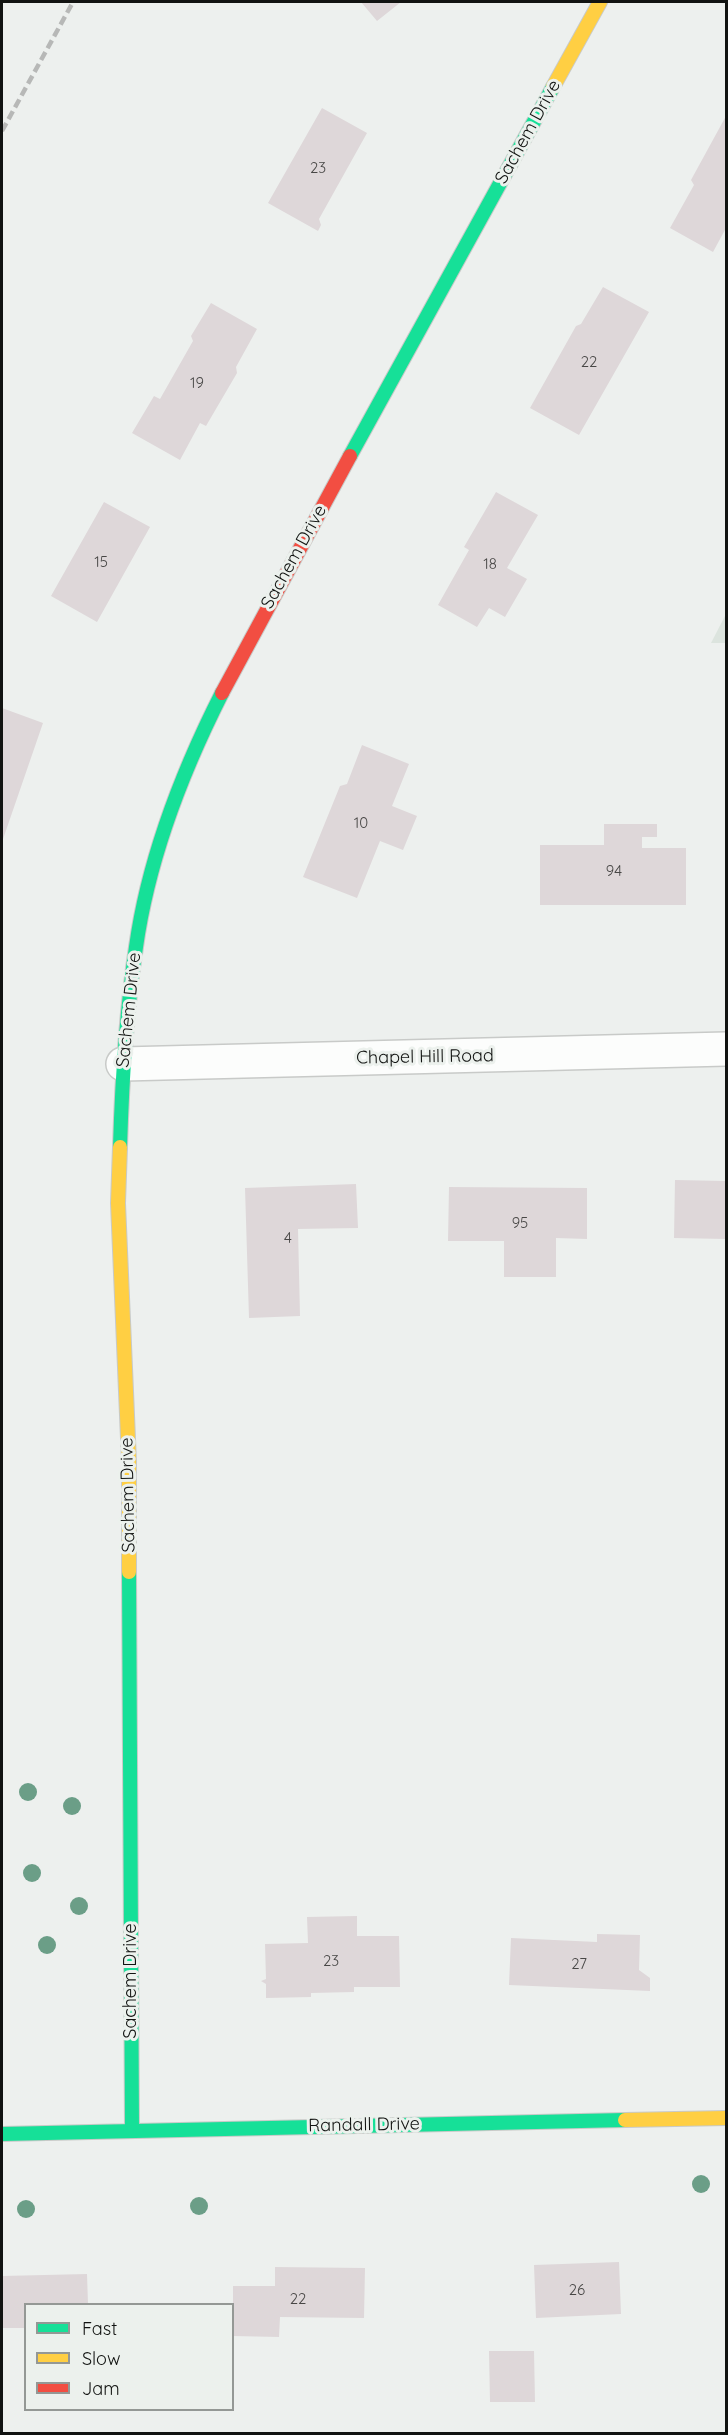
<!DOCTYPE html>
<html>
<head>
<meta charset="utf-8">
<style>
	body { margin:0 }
	#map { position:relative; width:728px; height:2435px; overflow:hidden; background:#edf0ee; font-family:Quicksand,sans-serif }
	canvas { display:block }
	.frame { position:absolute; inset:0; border:3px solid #111311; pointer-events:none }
	.legend { position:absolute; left:24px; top:2303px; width:210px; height:108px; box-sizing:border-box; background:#ecf1ed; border:2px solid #949895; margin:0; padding:8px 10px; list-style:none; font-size:18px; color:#111311 }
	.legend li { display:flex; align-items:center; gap:12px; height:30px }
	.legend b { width:30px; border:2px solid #949895 }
</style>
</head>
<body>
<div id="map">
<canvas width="728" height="2435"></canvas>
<div class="frame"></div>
<ul class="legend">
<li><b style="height:8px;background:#16e098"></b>Fast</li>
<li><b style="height:8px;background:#ffcf43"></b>Slow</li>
<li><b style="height:8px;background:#f24e42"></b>Jam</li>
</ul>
</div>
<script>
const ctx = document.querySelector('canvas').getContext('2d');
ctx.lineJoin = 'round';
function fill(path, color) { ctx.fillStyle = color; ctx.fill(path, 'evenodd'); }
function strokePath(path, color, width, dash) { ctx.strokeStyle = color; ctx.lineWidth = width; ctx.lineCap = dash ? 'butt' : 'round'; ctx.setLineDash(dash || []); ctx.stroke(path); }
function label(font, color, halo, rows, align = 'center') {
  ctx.font = font + ' Quicksand,sans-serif'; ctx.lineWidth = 6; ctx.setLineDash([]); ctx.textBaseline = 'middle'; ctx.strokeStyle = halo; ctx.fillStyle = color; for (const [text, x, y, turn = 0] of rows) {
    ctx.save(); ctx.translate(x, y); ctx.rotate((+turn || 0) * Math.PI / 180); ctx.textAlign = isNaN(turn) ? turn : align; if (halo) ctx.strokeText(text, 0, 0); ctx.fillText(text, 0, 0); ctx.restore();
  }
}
const built = new Path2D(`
	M 726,614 L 726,643 L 711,643 Z`);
const building = new Path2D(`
	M 361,2 L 401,2 L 377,21 Z
	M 322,108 L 367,133 L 319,219 L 321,225 L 318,231 L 268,203 Z
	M 726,116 L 726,228 L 713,252 L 670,228 L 694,185 L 691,180 Z
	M 603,287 L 649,312 L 579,435 L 530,408 L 576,326 L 581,324 Z
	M 211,303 L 257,329 L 236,367 L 237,373 L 206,426 L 200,423 L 180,460 L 132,433 L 154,396 L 160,399 L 193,341 L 191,336 Z
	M 496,492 L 538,515 L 507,568 L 527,579 L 505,617 L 489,608 L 477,627 L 438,605 L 469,550 L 464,547 Z
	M 104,502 L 150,527 L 97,622 L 51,596 Z
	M 2,708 L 43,723 L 2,842 Z
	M 362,745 L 409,764 L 392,806 L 417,816 L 403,850 L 380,841 L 357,898 L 303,877 L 340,786 L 347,784 Z
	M 604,824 L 657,824 L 657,837 L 642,837 L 642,848 L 686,848 L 686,905 L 540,905 L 540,845 L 604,845 Z
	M 675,1180 L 726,1181 L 726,1239 L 674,1238 Z
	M 356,1184 L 358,1228 L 298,1229 L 300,1316 L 249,1318 L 245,1188 Z
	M 449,1187 L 587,1188 L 587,1239 L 556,1238 L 556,1277 L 504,1277 L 504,1241 L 448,1241 Z
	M 357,1916 L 357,1936 L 399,1936 L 400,1987 L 354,1987 L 354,1992 L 311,1993 L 311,1997 L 266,1998 L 266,1984 L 261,1981 L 266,1979 L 265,1944 L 308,1943 L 307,1917 Z
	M 597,1934 L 640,1935 L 639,1970 L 650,1978 L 650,1991 L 509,1985 L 511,1938 L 597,1942 Z
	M 619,2262 L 621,2314 L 536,2318 L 534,2265 Z
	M 275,2267 L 365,2268 L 364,2318 L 280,2317 L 279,2337 L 233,2336 L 233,2286 L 275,2286 Z
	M 87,2274 L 88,2304 L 26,2304 L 26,2328 L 2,2328 L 2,2276 Z
	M 489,2351 L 534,2351 L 535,2402 L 490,2402 Z`);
const street = new Path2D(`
	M 123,1064 L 726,1049`);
const fast = new Path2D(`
	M 350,456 L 553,87
	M 120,1147 C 122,1080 126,1013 136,947 C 148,861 183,770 222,693
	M 129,1572 L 132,2129
	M 2,2134 L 625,2120`);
const slow = new Path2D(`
	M 553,87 L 600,2
	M 120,1147 L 118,1203 L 129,1462 L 129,1572
	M 625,2120 L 726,2118`);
const jam = new Path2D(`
	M 222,693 L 350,456`);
const rail = new Path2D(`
	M 2,131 L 73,2`);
const trees = [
	[28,1792],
	[72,1806],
	[32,1873],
	[79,1906],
	[47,1945],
	[701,2184],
	[199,2206],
	[26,2209]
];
const numberNames = [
	["23",318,168],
	["22",589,362],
	["19",197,383],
	["15",101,562],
	["18",490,564],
	["10",361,823],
	["94",614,871],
	["95",520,1223],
	["4",288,1238],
	["23",331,1961],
	["27",579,1964],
	["26",577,2290],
	["22",298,2299]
];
const streetNames = [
	["Sachem Drive",528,132,-61],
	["Sachem Drive",294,557,-61],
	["Sachem Drive",129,1010,-84],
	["Chapel Hill Road",425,1057,-1],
	["Sachem Drive",128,1495,-91],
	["Sachem Drive",131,1981,-90],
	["Randall Drive",364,2125,-1]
];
fill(built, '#dce4de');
fill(building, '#ded7d9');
strokePath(street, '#c8cac8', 36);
strokePath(fast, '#c8cac8', 16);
strokePath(slow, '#c8cac8', 16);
strokePath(jam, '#c8cac8', 16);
strokePath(street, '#fcfdfc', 33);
strokePath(fast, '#16e098', 14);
strokePath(slow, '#ffcf43', 14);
strokePath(jam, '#f24e42', 14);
strokePath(rail, '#b7b8b7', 4.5, [9, 4.5]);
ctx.fillStyle = '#6b9e87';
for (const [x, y] of trees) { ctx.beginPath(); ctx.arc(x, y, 9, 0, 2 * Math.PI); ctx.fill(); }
label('15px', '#484746', null, numberNames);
label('18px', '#111311', '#ecf1ed', streetNames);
</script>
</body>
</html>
